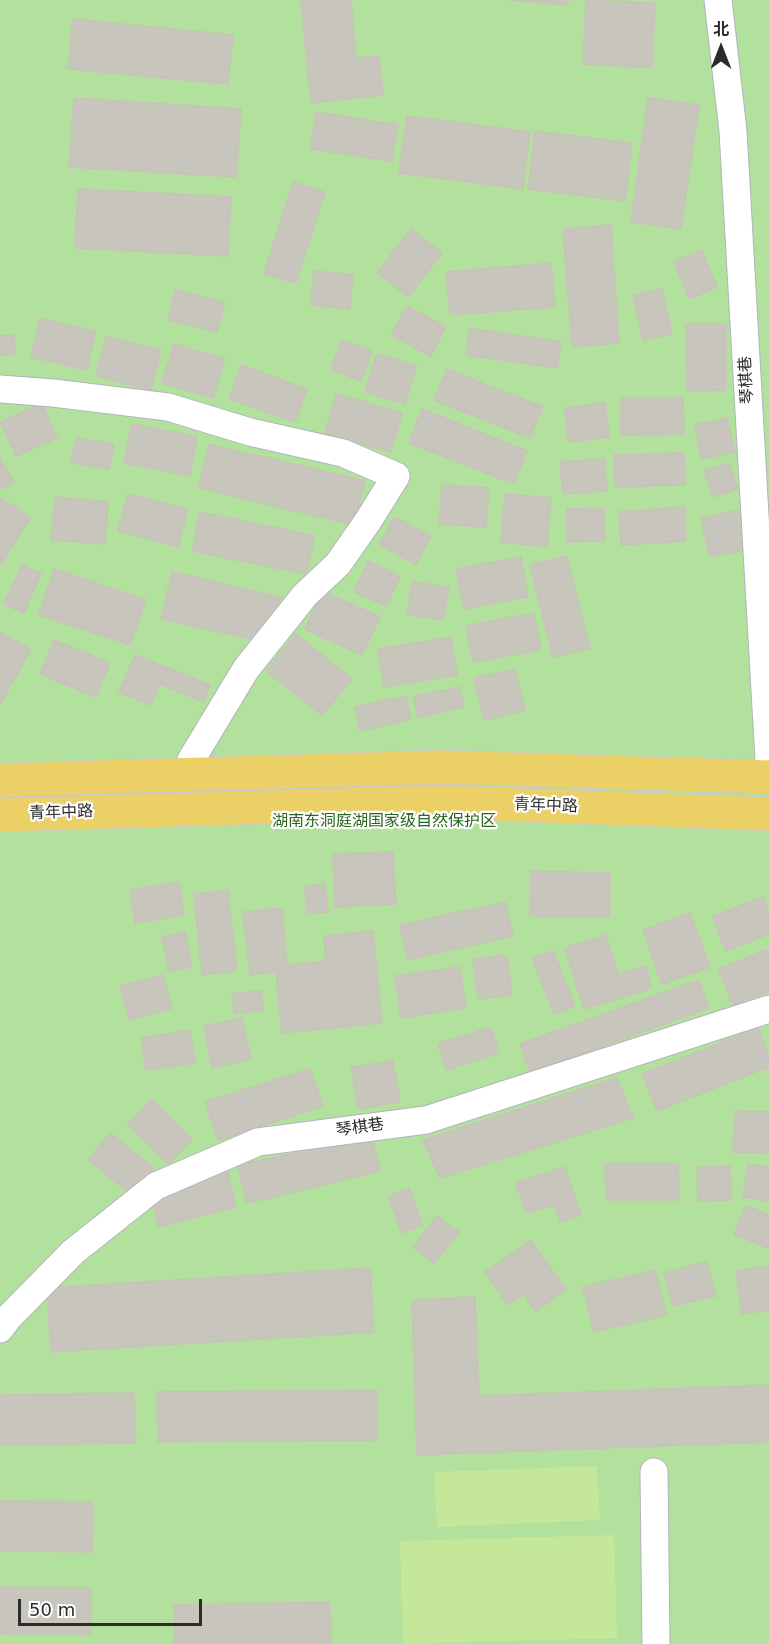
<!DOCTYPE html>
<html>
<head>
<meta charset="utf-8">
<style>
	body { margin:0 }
	#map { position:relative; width:769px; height:1644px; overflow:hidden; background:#ece7de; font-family:"DejaVu Sans","Noto Sans SC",sans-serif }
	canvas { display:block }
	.north { position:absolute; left:691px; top:18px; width:60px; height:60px; -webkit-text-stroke:4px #fff; paint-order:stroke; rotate:0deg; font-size:16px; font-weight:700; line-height:24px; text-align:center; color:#2b2b2b }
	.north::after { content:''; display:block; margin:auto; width:21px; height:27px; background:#2b2b2b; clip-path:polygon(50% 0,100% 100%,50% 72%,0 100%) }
	.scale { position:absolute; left:18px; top:1599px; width:184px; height:27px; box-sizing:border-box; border:3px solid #2b2b2b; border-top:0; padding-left:8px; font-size:18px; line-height:21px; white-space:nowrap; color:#2b2b2b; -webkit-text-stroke:4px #fff; paint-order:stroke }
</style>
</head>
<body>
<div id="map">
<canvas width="769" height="1644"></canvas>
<div class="north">北</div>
<div class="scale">50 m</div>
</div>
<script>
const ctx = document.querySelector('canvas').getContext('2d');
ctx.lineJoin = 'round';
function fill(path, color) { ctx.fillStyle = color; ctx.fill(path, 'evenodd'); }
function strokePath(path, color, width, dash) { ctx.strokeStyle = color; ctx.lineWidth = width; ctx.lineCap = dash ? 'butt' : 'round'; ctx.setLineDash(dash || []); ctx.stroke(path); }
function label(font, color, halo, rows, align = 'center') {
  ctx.font = font + ' "DejaVu Sans","Noto Sans SC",sans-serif'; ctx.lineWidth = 4.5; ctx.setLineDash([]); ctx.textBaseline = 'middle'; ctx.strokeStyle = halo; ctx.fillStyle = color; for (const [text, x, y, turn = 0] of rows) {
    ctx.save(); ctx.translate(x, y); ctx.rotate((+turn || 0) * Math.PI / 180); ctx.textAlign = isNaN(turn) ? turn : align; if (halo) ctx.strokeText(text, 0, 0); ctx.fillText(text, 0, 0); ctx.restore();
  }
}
const green = new Path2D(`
	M 0,0 L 769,0 L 769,1644 L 0,1644 Z`);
const pitch = new Path2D(`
	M 597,1466 L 600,1520 L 437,1527 L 434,1472 Z
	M 614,1535 L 617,1638 L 403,1644 L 400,1541 Z`);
const building = new Path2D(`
	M 301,0 L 351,0 L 356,58 L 379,56 L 383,95 L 311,103 Z
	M 508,0 L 568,0 L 568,5 Z
	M 586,0 L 655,3 L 652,68 L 583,64 Z
	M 73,19 L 233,35 L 228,84 L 68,69 Z
	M 74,98 L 241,109 L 236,177 L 69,167 Z
	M 648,98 L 699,105 L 681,229 L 631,222 Z
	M 316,112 L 398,125 L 392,161 L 310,149 Z
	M 407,116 L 530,132 L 523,189 L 399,173 Z
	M 535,131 L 632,143 L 625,201 L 528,189 Z
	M 293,182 L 325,192 L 296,283 L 264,274 Z
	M 78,189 L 231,197 L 228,256 L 75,248 Z
	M 611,225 L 619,343 L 572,347 L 563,229 Z
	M 411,229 L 442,253 L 408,297 L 377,273 Z
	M 702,250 L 717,287 L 689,299 L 674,262 Z
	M 551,263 L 555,307 L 450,315 L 446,272 Z
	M 314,271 L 353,275 L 350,309 L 311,305 Z
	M 662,289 L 672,334 L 643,340 L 633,295 Z
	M 175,290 L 225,303 L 217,332 L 168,320 Z
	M 407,306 L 446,327 L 431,356 L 391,335 Z
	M 40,318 L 96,331 L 87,370 L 31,357 Z
	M 686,324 L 726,324 L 726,390 L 687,391 Z
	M 470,328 L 561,342 L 557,368 L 466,355 Z
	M 14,335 L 15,354 L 0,355 L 0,336 Z
	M 106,337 L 161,350 L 151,390 L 96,376 Z
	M 342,340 L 372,351 L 361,381 L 331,369 Z
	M 174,344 L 225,359 L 213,398 L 162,383 Z
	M 377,354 L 417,366 L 405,404 L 365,392 Z
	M 241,365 L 307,389 L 295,422 L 229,399 Z
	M 447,369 L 543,407 L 530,438 L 434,400 Z
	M 336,394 L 402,413 L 391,452 L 325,433 Z
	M 621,398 L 683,398 L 684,434 L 621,435 Z
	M 42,403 L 57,438 L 16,456 L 0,422 Z
	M 605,403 L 609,437 L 569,442 L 564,408 Z
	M 422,409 L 527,451 L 514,484 L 409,443 Z
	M 727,418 L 735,452 L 702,459 L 694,425 Z
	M 132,424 L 197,437 L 190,476 L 124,463 Z
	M 76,438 L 114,444 L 109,469 L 71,463 Z
	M 209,444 L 365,481 L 354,525 L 199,488 Z
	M 684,453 L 685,485 L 615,487 L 614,455 Z
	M 0,457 L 14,482 L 0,489 Z
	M 604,459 L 607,491 L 563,494 L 560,462 Z
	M 729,463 L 738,489 L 713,497 L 704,471 Z
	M 442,485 L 489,488 L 486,527 L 439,524 Z
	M 128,494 L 188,509 L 178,547 L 118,531 Z
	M 505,494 L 551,498 L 547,547 L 501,542 Z
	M 55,497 L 108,502 L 105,544 L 51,540 Z
	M 0,498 L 31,517 L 0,566 Z
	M 684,507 L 686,541 L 621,545 L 619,512 Z
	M 604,508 L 604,541 L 567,542 L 567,509 Z
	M 740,510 L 749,549 L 710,557 L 701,519 Z
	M 200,512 L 315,536 L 306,574 L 192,551 Z
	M 394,517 L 431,536 L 416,564 L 379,545 Z
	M 567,556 L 590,648 L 553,657 L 530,565 Z
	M 521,557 L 528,597 L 464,609 L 456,569 Z
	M 368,561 L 400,576 L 386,606 L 354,592 Z
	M 22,565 L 41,573 L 24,613 L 4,604 Z
	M 54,569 L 146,600 L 131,645 L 39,615 Z
	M 172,572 L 280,597 L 270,643 L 161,619 Z
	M 412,581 L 449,588 L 443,620 L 407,614 Z
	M 322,591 L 380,617 L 362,655 L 305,629 Z
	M 534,613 L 541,650 L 473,662 L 466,626 Z
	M 0,632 L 31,650 L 0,704 Z
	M 296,634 L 352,679 L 322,715 L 266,671 Z
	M 451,637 L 457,675 L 384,687 L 378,649 Z
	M 54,640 L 110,663 L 96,697 L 40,674 Z
	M 135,655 L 210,685 L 204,702 L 160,684 L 151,705 L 119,692 Z
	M 515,669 L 525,710 L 484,720 L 474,678 Z
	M 459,687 L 464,707 L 418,718 L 413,697 Z
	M 406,696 L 411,719 L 360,731 L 355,707 Z
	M 393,852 L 396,904 L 335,907 L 333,854 Z
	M 531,871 L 610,873 L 610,917 L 530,916 Z
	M 179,882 L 184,915 L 135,923 L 130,890 Z
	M 325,884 L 328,912 L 307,914 L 305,886 Z
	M 228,891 L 237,971 L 202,975 L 194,894 Z
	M 763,897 L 769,912 L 769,934 L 726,951 L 712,917 Z
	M 505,902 L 513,936 L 408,960 L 400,925 Z
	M 282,908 L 287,965 L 326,961 L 324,936 L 373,931 L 382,1023 L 282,1033 L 276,972 L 250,975 L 243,912 Z
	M 690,913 L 710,967 L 662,984 L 643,930 Z
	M 185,932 L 192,967 L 169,971 L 162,937 Z
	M 606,935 L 618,974 L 646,966 L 652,988 L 584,1009 L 565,948 Z
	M 769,949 L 769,991 L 733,1005 L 719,969 Z
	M 553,951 L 575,1006 L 554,1014 L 532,958 Z
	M 507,955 L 512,995 L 478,999 L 473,959 Z
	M 460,967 L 466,1008 L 401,1018 L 395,976 Z
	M 163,975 L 172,1008 L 129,1020 L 120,986 Z
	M 699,980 L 709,1008 L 530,1072 L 520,1044 Z
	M 261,991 L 264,1010 L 234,1014 L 232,994 Z
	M 242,1018 L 251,1059 L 212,1068 L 204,1026 Z
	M 491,1027 L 499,1053 L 446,1070 L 438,1044 Z
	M 758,1028 L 769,1056 L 769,1067 L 657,1111 L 642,1074 Z
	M 190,1030 L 195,1063 L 146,1070 L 141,1038 Z
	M 393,1061 L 400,1102 L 358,1109 L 351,1067 Z
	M 310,1069 L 323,1106 L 218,1140 L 205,1102 Z
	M 617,1078 L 633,1118 L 440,1178 L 423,1140 Z
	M 152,1099 L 192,1139 L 168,1164 L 127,1124 Z
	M 735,1111 L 769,1112 L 769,1153 L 733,1152 Z
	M 110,1133 L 154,1168 L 132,1195 L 88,1160 Z
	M 371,1137 L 381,1171 L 247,1203 L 238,1165 Z
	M 605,1164 L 678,1164 L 679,1200 L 606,1200 Z
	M 748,1164 L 769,1167 L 769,1201 L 743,1197 Z
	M 730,1166 L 731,1200 L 698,1201 L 697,1167 Z
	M 565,1167 L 581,1215 L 560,1222 L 555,1205 L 526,1213 L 516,1183 Z
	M 227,1169 L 236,1207 L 159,1227 L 153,1203 L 178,1182 Z
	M 409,1188 L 423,1225 L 402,1233 L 388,1196 Z
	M 745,1206 L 769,1215 L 769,1248 L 734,1235 Z
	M 437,1216 L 459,1232 L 434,1264 L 413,1247 Z
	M 531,1240 L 566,1290 L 536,1311 L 524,1294 L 508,1305 L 485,1272 Z
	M 707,1262 L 716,1296 L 673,1306 L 664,1273 Z
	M 769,1266 L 769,1310 L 742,1314 L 736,1271 Z
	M 370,1268 L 374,1332 L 51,1352 L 47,1288 Z
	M 655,1270 L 666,1315 L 594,1332 L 583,1287 Z
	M 475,1297 L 479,1396 L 769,1385 L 769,1442 L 417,1455 L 412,1300 Z
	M 377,1390 L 377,1440 L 158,1442 L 157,1392 Z
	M 134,1393 L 136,1443 L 0,1445 L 0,1395 Z
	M 0,1501 L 93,1502 L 92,1552 L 0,1551 Z
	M 0,1587 L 91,1588 L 91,1634 L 0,1634 Z
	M 330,1602 L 331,1644 L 174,1644 L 174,1605 Z`);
const minor = new Path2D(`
	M 718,0 L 733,131 L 769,760
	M 0,389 L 53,393 L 168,407 L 250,432 L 343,453 L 396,476 L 368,521 L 338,564 L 305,595 L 246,669 L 191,760
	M 0,1329 L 9,1317 L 73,1252 L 156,1186 L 258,1142 L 426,1120 L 769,1009
	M 654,1472 L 656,1644`);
const major = new Path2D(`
	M 0,780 L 441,767 L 769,777
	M 0,815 L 440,802 L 769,814`);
const streetNames = [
	["琴棋巷",747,380,-93],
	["青年中路",546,806,2],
	["青年中路",61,813,-2],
	["琴棋巷",360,1128,-8]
];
const parkNames = [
	["湖南东洞庭湖国家级自然保护区",384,822]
];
fill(green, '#b2e19d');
fill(pitch, '#c4e799');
fill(building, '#c8c5bd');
strokePath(building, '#c8c3b8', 1.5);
strokePath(minor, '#b1b4be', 29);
strokePath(major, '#c8c8c8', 35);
strokePath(minor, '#fff', 27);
strokePath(major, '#ebd065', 33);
label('16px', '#2b2b2b', '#fff', streetNames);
label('16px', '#2a661d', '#fff', parkNames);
</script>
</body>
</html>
